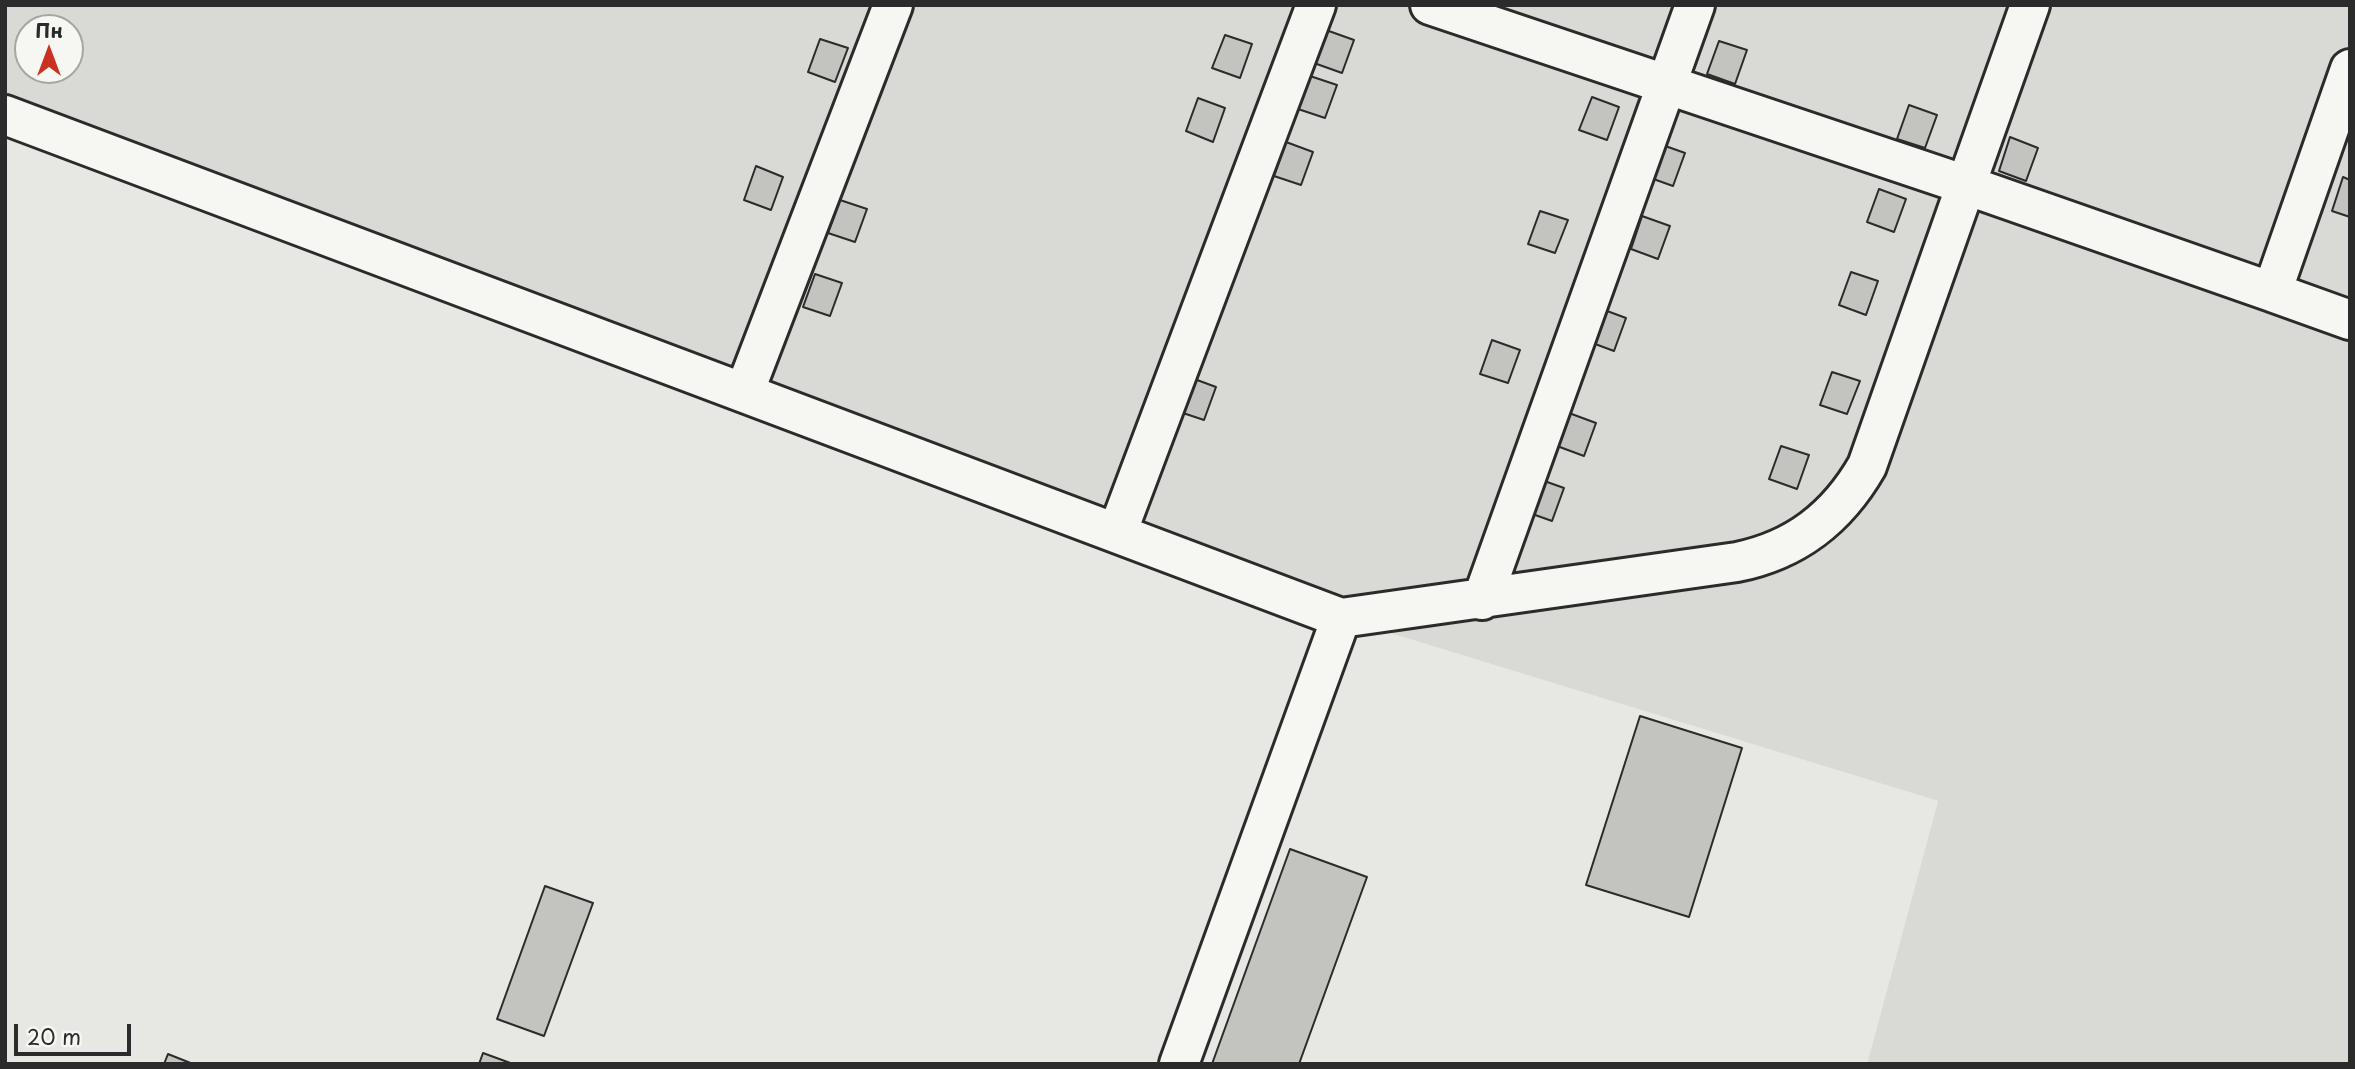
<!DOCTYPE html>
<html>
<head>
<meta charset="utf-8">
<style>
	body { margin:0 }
	#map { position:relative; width:2355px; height:1069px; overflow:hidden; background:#f6f6f2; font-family:"Playpen Sans",sans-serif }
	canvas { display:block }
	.frame { position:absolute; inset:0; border:7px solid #2b2b2b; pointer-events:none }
	.north { position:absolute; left:14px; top:14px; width:70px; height:70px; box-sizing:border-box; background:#f6f6f2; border:2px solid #a5a5a2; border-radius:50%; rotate:0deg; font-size:19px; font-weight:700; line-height:28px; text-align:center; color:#2b2b2b }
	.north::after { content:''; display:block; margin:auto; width:24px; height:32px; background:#c8321e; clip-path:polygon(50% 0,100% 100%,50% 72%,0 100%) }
	.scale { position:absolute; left:14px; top:1024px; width:117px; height:32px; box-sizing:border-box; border:4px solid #2b2b2b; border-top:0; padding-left:9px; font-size:21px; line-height:24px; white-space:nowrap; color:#2b2b2b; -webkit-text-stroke:5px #f6f6f2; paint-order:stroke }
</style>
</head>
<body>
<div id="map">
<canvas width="2355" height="1069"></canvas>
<div class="frame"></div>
<div class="north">Пн</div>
<div class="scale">20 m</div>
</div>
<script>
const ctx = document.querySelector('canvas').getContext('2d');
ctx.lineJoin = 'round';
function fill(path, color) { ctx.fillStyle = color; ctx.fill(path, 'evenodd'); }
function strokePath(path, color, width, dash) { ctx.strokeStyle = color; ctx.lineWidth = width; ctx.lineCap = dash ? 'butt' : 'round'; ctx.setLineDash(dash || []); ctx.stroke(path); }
const built = new Path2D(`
	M 5,115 L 1341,618 L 1938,801 L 1867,1064 L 5,1064 Z`);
const green = new Path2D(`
	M 5,5 L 2350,5 L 2350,1064 L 1867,1064 L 1938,801 L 1341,618 L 5,115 ZM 28,28 L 70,28 L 70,70 L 28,70 Z`);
const building = new Path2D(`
	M 1326,30 L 1354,40 L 1342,73 L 1314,63 Z
	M 1225,35 L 1252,44 L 1240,78 L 1212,68 Z
	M 820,39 L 848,48 L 835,82 L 808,72 Z
	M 1719,41 L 1747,50 L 1735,84 L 1707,74 Z
	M 1310,76 L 1337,85 L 1325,118 L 1298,109 Z
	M 1592,97 L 1619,107 L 1607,140 L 1579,130 Z
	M 1198,98 L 1225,108 L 1213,142 L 1186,131 Z
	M 1909,105 L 1937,115 L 1925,148 L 1897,139 Z
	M 2010,137 L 2038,148 L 2026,181 L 1999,171 Z
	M 1286,142 L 1313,152 L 1301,185 L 1274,176 Z
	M 1657,143 L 1685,153 L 1673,186 L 1645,176 Z
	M 756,166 L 783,177 L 771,210 L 744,200 Z
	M 2343,177 L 2350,180 L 2350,217 L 2332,211 Z
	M 1879,189 L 1906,199 L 1894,232 L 1867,222 Z
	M 840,200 L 867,209 L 855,242 L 828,233 Z
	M 1540,211 L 1568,220 L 1555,253 L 1528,244 Z
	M 1642,216 L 1670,226 L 1658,259 L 1631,249 Z
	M 1851,272 L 1878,281 L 1866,315 L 1839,305 Z
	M 815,274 L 842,283 L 830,316 L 803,307 Z
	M 1599,308 L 1626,318 L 1614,351 L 1587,341 Z
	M 1492,340 L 1520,350 L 1508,383 L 1480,374 Z
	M 1832,372 L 1860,381 L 1847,414 L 1820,405 Z
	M 1189,377 L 1216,387 L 1204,420 L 1177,411 Z
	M 1569,413 L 1596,423 L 1584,456 L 1557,446 Z
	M 1781,446 L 1809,455 L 1797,489 L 1769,479 Z
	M 1536,478 L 1564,488 L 1552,521 L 1524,511 Z
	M 1640,716 L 1742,748 L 1689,917 L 1586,885 Z
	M 1290,849 L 1367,877 L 1299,1064 L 1212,1064 Z
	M 545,886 L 593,903 L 544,1036 L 497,1019 Z
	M 483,1053 L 513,1064 L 479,1064 Z
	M 168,1054 L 193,1064 L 164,1064 Z`);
const minor = new Path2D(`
	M 893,5 L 744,393 L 1341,618 L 1179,1064
	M 1430,5 L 1966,185 L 2030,5
	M 5,115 L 744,393
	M 2272,292 L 2350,320
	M 1117,533 L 1316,5
	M 1482,600 L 1695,5
	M 1341,618 L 1737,562 C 1796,550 1837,518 1867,466 L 1966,185 L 2272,292 L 2350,69`);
fill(built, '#e7e7e3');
fill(green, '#d9d9d5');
fill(building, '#c3c3c0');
strokePath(building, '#2b2b2b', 2);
strokePath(minor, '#2b2b2b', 44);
strokePath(minor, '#f6f6f2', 38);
</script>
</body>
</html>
